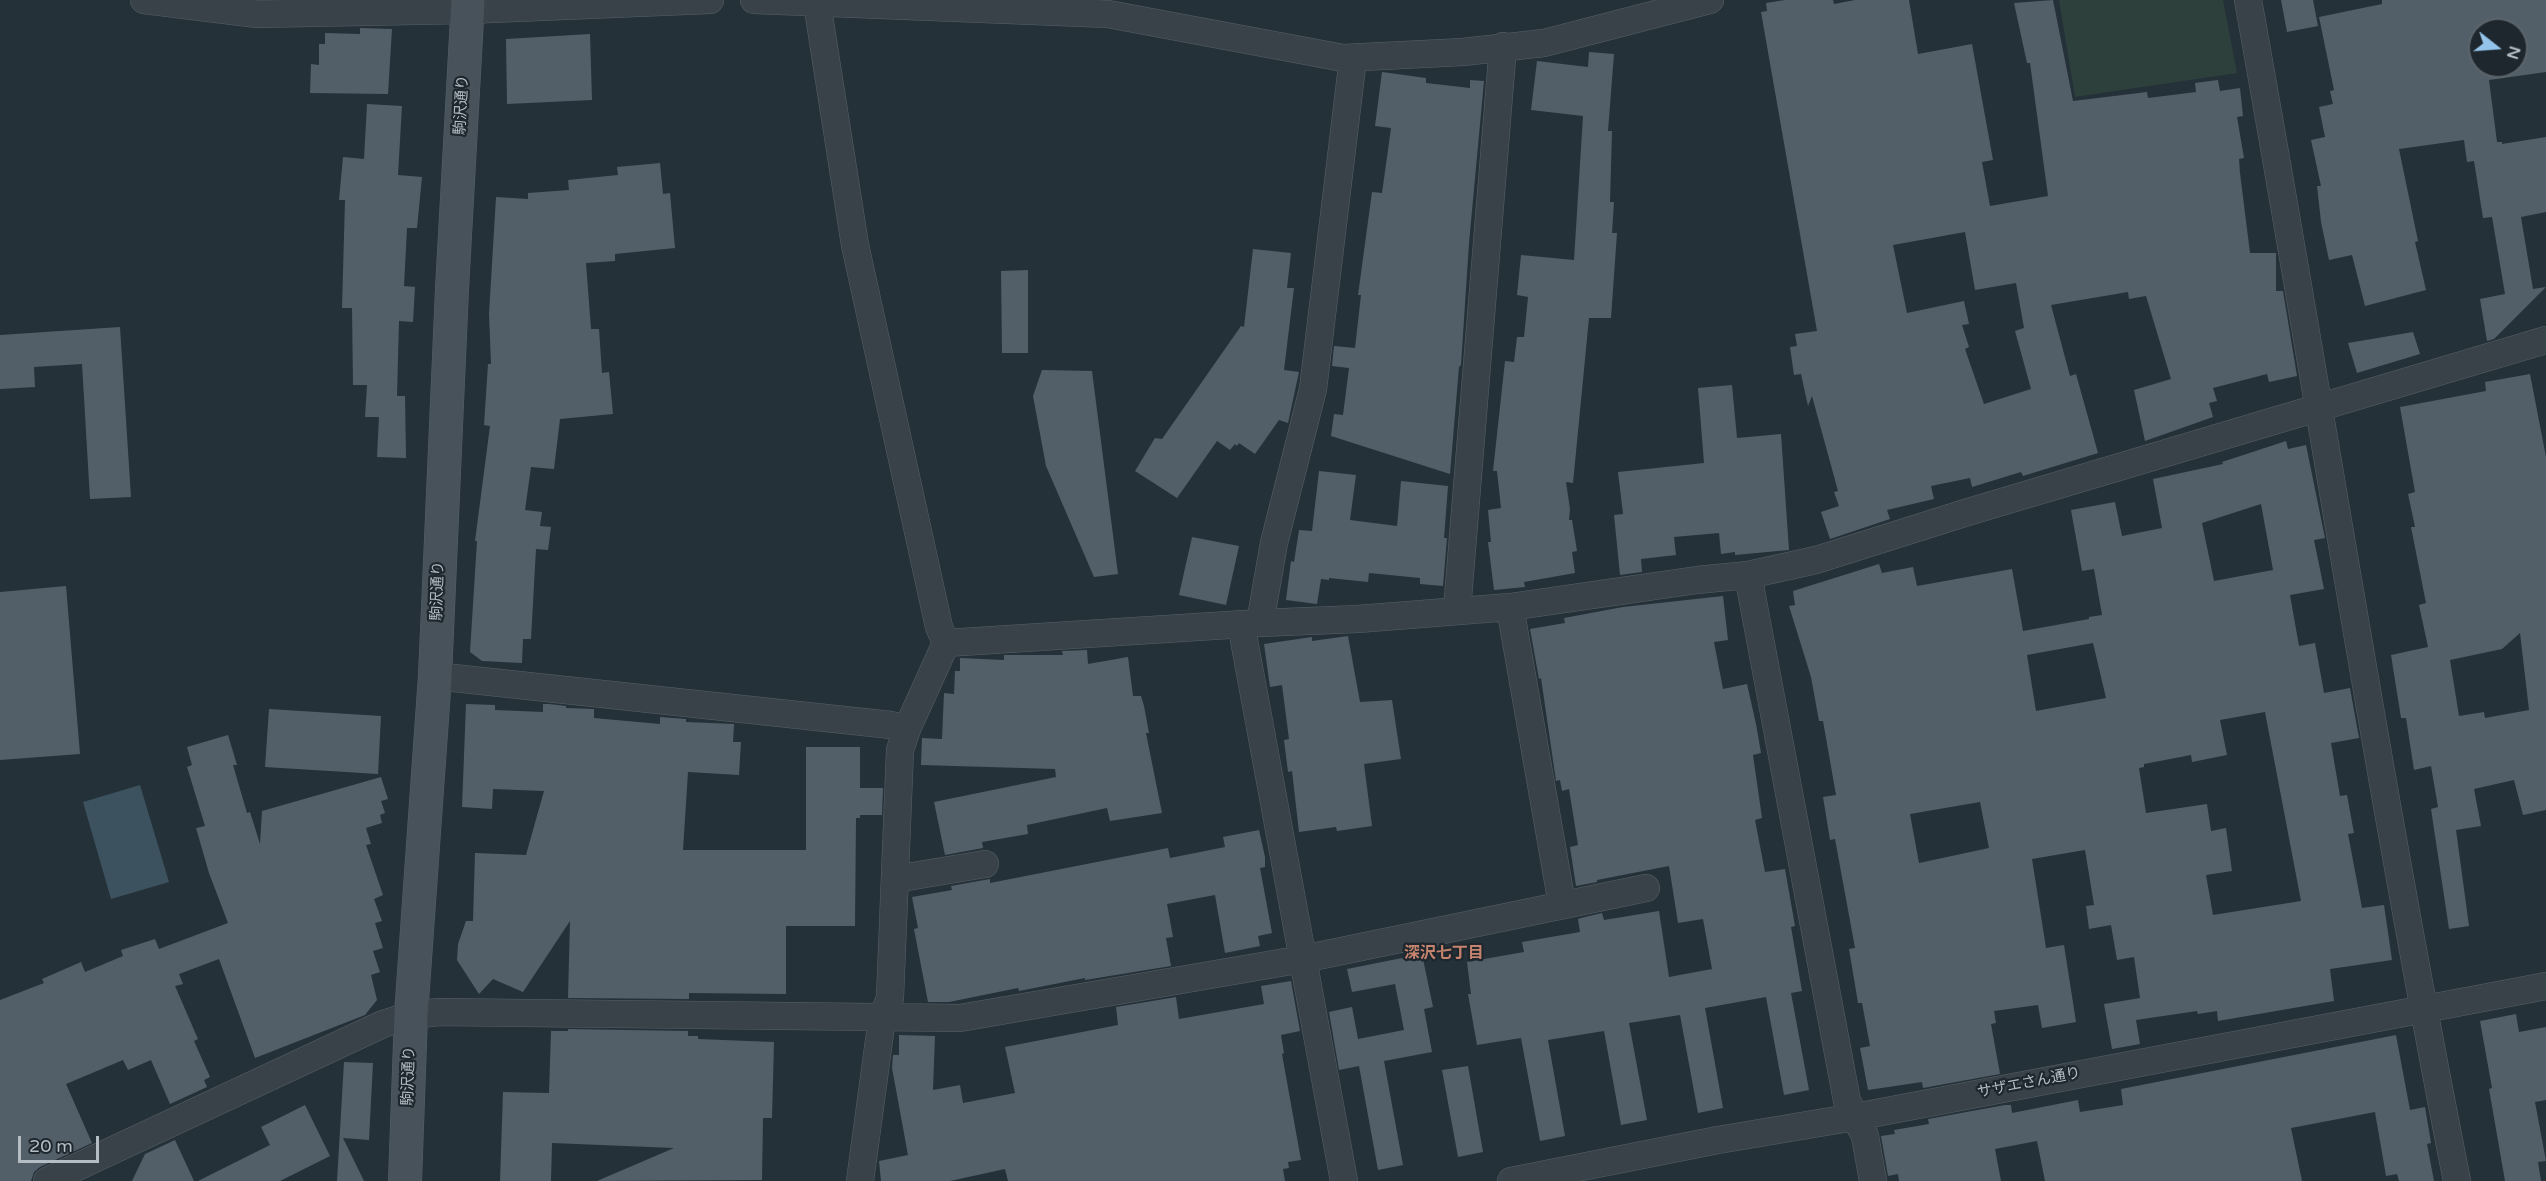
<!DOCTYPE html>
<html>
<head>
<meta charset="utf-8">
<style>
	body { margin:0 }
	#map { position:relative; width:2546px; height:1181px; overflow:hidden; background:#253138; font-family:"Varela Round",sans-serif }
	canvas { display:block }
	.north { position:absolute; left:2468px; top:18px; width:60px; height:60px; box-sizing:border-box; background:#1e272e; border:2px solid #5a636a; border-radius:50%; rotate:107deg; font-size:16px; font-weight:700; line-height:24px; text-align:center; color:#b4bdc4 }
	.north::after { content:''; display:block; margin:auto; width:21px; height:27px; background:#94c4ea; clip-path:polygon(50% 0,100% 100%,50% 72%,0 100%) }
	.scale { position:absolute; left:18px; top:1136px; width:81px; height:27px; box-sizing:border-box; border:3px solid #b4bdc4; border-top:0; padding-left:8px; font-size:18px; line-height:21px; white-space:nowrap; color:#b4bdc4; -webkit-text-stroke:4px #1e272e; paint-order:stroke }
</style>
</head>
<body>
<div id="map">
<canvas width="2546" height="1181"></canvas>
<div class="north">N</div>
<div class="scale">20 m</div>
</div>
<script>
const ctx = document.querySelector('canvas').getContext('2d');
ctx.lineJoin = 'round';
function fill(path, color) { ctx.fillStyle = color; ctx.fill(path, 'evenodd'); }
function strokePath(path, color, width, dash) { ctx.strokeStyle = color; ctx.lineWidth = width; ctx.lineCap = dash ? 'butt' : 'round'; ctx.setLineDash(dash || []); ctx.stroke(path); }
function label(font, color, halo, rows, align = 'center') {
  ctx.font = font + ' "Varela Round","Noto Sans JP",sans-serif'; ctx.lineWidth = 4.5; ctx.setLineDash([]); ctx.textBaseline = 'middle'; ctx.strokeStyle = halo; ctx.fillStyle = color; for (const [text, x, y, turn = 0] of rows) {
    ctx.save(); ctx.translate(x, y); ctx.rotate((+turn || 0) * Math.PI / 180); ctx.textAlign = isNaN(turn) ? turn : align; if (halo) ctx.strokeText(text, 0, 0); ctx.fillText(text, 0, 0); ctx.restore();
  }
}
const green = new Path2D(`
	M 2059,0 L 2223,0 L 2237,73 L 2075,97 Z`);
const water = new Path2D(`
	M 140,785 L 169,882 L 111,899 L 83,802 Z`);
const building = new Path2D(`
	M 1785,0 L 1833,0 L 1834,4 L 1855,0 L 1909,0 L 1918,54 L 1972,44 L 1993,160 L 1982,162 L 1990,206 L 2048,196 L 2030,63 L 2027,63 L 2014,3 L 2053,0 L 2073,101 L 2147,92 L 2148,98 L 2196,92 L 2195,83 L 2218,80 L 2220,91 L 2240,88 L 2243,116 L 2237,117 L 2244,158 L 2239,159 L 2240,173 L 2250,253 L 2276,253 L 2276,291 L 2283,291 L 2297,376 L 2269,382 L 2267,374 L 2213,388 L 2217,401 L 2209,403 L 2213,417 L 2145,441 L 2134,390 L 2171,379 L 2146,296 L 2129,299 L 2128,292 L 2051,305 L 2070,376 L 2076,374 L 2098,453 L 2023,476 L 2021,472 L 1972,487 L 1970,478 L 1931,486 L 1934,499 L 1887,510 L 1890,519 L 1830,539 L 1821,512 L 1839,506 L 1834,492 L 1838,491 L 1812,396 L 1808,406 L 1801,374 L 1794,375 L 1790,347 L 1797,346 L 1795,334 L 1817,331 L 1761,12 L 1767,11 L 1766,3 ZM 1965,232 L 1975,290 L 2016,283 L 2024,328 L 2015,331 L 2031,389 L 1984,404 L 1965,349 L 1969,347 L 1962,325 L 1969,324 L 1964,301 L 1907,313 L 1893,245 Z
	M 2281,0 L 2313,0 L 2318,26 L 2287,32 Z
	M 2382,0 L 2546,0 L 2546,72 L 2489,80 L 2497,142 L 2502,142 L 2502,144 L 2546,137 L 2546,212 L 2521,217 L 2533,289 L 2546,287 L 2494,339 L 2487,341 L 2480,299 L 2505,294 L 2492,217 L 2483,218 L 2474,161 L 2467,162 L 2464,140 L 2399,149 L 2418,241 L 2415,242 L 2426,290 L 2365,306 L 2352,255 L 2329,260 L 2321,222 L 2317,186 L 2321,186 L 2311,140 L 2325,137 L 2319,107 L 2333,104 L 2330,91 L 2334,90 L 2319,17 L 2382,4 ZM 2480,30 L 2516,30 L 2516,66 L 2480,66 Z
	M 360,28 L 392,29 L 388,94 L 310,93 L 311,64 L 319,65 L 319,44 L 325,44 L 325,33 L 360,34 Z
	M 590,34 L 592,100 L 507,104 L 506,39 Z
	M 1589,52 L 1614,54 L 1608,131 L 1612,131 L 1610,202 L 1614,202 L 1612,233 L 1617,233 L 1611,318 L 1589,318 L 1573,483 L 1566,482 L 1570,509 L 1569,520 L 1572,520 L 1577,551 L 1572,552 L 1575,573 L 1524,582 L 1525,587 L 1494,590 L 1488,542 L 1491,542 L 1488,510 L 1501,508 L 1497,471 L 1493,471 L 1505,361 L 1514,362 L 1517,337 L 1524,337 L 1528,297 L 1517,295 L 1521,255 L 1574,260 L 1583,116 L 1531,110 L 1537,61 L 1588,67 Z
	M 1382,72 L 1426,78 L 1426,83 L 1470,88 L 1470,80 L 1484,81 L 1469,243 L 1461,365 L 1459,367 L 1450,474 L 1331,436 L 1334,414 L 1343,415 L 1349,368 L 1332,366 L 1334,346 L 1355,348 L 1361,295 L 1358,295 L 1372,192 L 1382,193 L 1391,128 L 1375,126 Z
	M 367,104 L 402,106 L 398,175 L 422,177 L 417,228 L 407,228 L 404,286 L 415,287 L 413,322 L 399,321 L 397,396 L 405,396 L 406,458 L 377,457 L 379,417 L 365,417 L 367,385 L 353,385 L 352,308 L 342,308 L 345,200 L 339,200 L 343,157 L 364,159 Z
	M 660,163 L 663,194 L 670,193 L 675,248 L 615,254 L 615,261 L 586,263 L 591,329 L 599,329 L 602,373 L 609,372 L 613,414 L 560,419 L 554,469 L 531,467 L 525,510 L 542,512 L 540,526 L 551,527 L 548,550 L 536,549 L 531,639 L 523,639 L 522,663 L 482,661 L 470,652 L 477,541 L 475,541 L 490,426 L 484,425 L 488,364 L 491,364 L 489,314 L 496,197 L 528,199 L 528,193 L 569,190 L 568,180 L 618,175 L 617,167 Z
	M 1253,249 L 1291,253 L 1287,288 L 1294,288 L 1284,370 L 1299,372 L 1288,423 L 1279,420 L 1255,454 L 1239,443 L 1237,446 L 1235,444 L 1230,450 L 1217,441 L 1177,498 L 1135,471 L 1155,438 L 1162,439 L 1241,326 L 1244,327 Z
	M 1028,270 L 1028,353 L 1002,353 L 1001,271 Z
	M 120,327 L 131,497 L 90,499 L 82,364 L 34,367 L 35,387 L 0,389 L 0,335 Z
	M 2413,332 L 2420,354 L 2357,373 L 2348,343 Z
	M 1042,370 L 1092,371 L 1118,574 L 1094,577 L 1046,466 L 1033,396 Z
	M 2530,374 L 2546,457 L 2546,810 L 2523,815 L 2514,780 L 2474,789 L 2481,826 L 2456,830 L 2469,926 L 2449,929 L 2431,809 L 2438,807 L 2431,766 L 2414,770 L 2406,718 L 2401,718 L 2391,655 L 2428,647 L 2419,605 L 2426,603 L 2411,527 L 2415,527 L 2408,494 L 2415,492 L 2400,407 L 2486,391 L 2485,382 ZM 2520,633 L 2529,710 L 2485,718 L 2484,712 L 2459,716 L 2450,660 L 2502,649 Z
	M 1732,385 L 1737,438 L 1781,434 L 1789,550 L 1735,555 L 1735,552 L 1721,554 L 1719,533 L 1674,537 L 1676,555 L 1641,559 L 1642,572 L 1620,575 L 1614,515 L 1623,514 L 1618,472 L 1704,463 L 1698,388 Z
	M 2286,441 L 2288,449 L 2306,445 L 2325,538 L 2314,540 L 2324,589 L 2290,595 L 2299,646 L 2315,643 L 2324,693 L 2350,688 L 2359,738 L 2331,743 L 2340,796 L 2347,795 L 2354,833 L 2348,834 L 2362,908 L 2384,905 L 2392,960 L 2330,969 L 2334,1001 L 2218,1021 L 2217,1011 L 2198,1014 L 2197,1011 L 2136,1020 L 2140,1044 L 2112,1049 L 2104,1004 L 2140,998 L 2134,957 L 2117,960 L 2111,925 L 2089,929 L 2086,906 L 2094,905 L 2085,850 L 2032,859 L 2046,948 L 2064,945 L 2076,1022 L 2042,1028 L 2038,1005 L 1994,1011 L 1996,1023 L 1991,1024 L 2000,1074 L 1923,1088 L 1922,1082 L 1868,1090 L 1860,1048 L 1870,1046 L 1862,1003 L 1858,1003 L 1849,949 L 1855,948 L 1835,839 L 1830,840 L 1823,797 L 1836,795 L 1823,721 L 1819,721 L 1811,677 L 1789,606 L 1795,605 L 1793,591 L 1879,564 L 1882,573 L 1913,567 L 1917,586 L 2012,569 L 2023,631 L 2089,619 L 2089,617 L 2102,615 L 2094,569 L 2082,571 L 2071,510 L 2115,502 L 2122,536 L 2162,528 L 2153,479 L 2223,464 L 2222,462 ZM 2261,504 L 2273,570 L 2214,581 L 2202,523 ZM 2093,643 L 2106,698 L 2036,711 L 2027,655 ZM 2265,712 L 2301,901 L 2213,915 L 2206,875 L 2232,871 L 2226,828 L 2211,831 L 2207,804 L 2146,813 L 2139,768 L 2144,767 L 2144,764 L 2191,755 L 2192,762 L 2227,755 L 2220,720 ZM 1980,802 L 1989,848 L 1919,863 L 1910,814 Z
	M 1319,471 L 1356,475 L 1350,520 L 1397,526 L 1401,481 L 1448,486 L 1444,538 L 1447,538 L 1443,586 L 1420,584 L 1420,578 L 1369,573 L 1368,582 L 1329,578 L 1329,580 L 1321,579 L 1317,604 L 1286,600 L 1291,561 L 1294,562 L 1299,530 L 1312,531 Z
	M 1192,537 L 1239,546 L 1226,605 L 1179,595 Z
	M 66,586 L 80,754 L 0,760 L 0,592 Z
	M 1723,596 L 1728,640 L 1714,642 L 1723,689 L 1747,684 L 1756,724 L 1761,753 L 1753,755 L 1762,818 L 1755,820 L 1765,872 L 1785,869 L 1795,926 L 1791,927 L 1802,991 L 1791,993 L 1809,1090 L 1784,1095 L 1766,997 L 1705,1008 L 1723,1108 L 1698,1113 L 1680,1015 L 1629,1023 L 1647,1120 L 1621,1125 L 1604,1031 L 1548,1040 L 1565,1136 L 1540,1141 L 1521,1038 L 1477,1045 L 1468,994 L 1471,994 L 1467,962 L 1524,952 L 1522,942 L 1580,932 L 1578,919 L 1581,918 L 1602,913 L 1604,920 L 1659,911 L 1669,977 L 1712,969 L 1703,919 L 1678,923 L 1669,866 L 1597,880 L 1597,882 L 1576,886 L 1570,847 L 1578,845 L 1569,789 L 1562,791 L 1560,780 L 1556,781 L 1541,678 L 1539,679 L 1530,629 L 1565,623 L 1564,618 L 1623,607 Z
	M 1348,636 L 1360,702 L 1392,700 L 1401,759 L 1364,764 L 1372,826 L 1337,831 L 1336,827 L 1299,832 L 1292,771 L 1288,772 L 1284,740 L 1289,739 L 1282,685 L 1270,687 L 1264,644 L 1312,637 L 1312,641 Z
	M 1087,650 L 1088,664 L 1128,657 L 1133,696 L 1141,696 L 1144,706 L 1149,733 L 1146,733 L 1162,813 L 1110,821 L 1107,808 L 1027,825 L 1028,834 L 982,842 L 983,848 L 945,855 L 934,802 L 1056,777 L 1055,769 L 921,765 L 922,738 L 942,739 L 944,693 L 954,694 L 955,671 L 960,671 L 960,658 L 1004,660 L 1004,655 L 1063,655 L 1062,651 Z
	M 466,704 L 495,705 L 495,710 L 543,712 L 543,704 L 549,704 L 566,706 L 566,708 L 594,709 L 594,718 L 660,724 L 660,717 L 686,719 L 686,722 L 734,724 L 733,742 L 741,742 L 739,775 L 688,772 L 683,850 L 806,850 L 806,747 L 860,747 L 860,788 L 883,788 L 882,815 L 860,815 L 860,818 L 856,818 L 855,926 L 786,926 L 786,994 L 689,993 L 689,999 L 568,998 L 570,921 L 523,992 L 493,979 L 479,994 L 457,960 L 458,944 L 466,921 L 473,921 L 475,853 L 526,855 L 544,791 L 493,789 L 492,809 L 462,807 Z
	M 269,709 L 381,716 L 378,774 L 265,767 Z
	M 228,735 L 237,765 L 233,765 L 247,813 L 250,812 L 260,844 L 262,811 L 381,777 L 388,799 L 381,801 L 385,813 L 380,815 L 382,823 L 366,828 L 371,844 L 366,845 L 383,895 L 374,899 L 382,921 L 375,923 L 383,948 L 373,951 L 380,972 L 371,975 L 377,1000 L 365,1015 L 255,1058 L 219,959 L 179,974 L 183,984 L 175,986 L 198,1039 L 194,1041 L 210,1077 L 204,1080 L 207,1087 L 170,1104 L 151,1060 L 128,1070 L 123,1060 L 66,1084 L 92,1143 L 40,1167 L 34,1172 L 31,1181 L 0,1181 L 0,1000 L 44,983 L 42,979 L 81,962 L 85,972 L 123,956 L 121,950 L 155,939 L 159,949 L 228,923 L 209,873 L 196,828 L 205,826 L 187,767 L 192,765 L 187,747 Z
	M 1259,830 L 1265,857 L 1265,867 L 1260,868 L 1272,933 L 1258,936 L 1260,946 L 1225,953 L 1215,895 L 1167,904 L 1173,937 L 1166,938 L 1171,966 L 1085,980 L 1085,978 L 1019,991 L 1018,988 L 949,1002 L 928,1002 L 914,929 L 918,928 L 912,897 L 952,890 L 951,886 L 990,879 L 990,883 L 1168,848 L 1170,858 L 1225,847 L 1223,837 Z
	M 1422,954 L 1433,1007 L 1424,1009 L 1432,1052 L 1384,1061 L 1403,1165 L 1378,1170 L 1359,1066 L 1339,1070 L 1329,1012 L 1352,1007 L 1358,1039 L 1404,1030 L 1395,984 L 1352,992 L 1347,969 Z
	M 1291,981 L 1300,1031 L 1281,1035 L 1284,1053 L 1282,1054 L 1301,1160 L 1288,1162 L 1289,1168 L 1283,1169 L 1285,1181 L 1008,1181 L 1005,1169 L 950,1181 L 881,1181 L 879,1161 L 908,1155 L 892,1068 L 893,1055 L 899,1055 L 899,1035 L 935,1036 L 933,1090 L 960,1085 L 963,1103 L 1015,1093 L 1005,1047 L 1118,1025 L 1116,1007 L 1176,997 L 1179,1019 L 1264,1004 L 1261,986 Z
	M 2516,1014 L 2519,1032 L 2546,1027 L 2546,1100 L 2535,1102 L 2546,1161 L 2538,1162 L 2541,1181 L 2505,1181 L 2489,1089 L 2492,1088 L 2480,1021 Z
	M 568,1029 L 688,1031 L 688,1036 L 698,1036 L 698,1039 L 774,1042 L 772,1118 L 763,1118 L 762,1180 L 597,1181 L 674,1148 L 552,1143 L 551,1181 L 500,1181 L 503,1092 L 549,1093 L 551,1031 L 568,1031 Z
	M 2396,1035 L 2410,1110 L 2425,1107 L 2431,1143 L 2427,1144 L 2434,1181 L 2399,1181 L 2397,1174 L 2386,1176 L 2375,1112 L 2291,1128 L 2302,1181 L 2045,1181 L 2037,1141 L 1995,1149 L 2001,1181 L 1899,1181 L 1898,1174 L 1888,1176 L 1881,1136 L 1895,1134 L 1894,1130 L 1929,1124 L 1928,1119 L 2005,1105 L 2011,1105 L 2012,1113 L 2078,1100 L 2080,1112 L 2123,1105 L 2121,1089 Z
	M 344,1062 L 373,1063 L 369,1140 L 343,1138 L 364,1181 L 337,1181 Z
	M 1468,1066 L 1483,1152 L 1458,1157 L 1442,1070 Z
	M 305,1105 L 330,1156 L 280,1181 L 198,1181 L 270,1145 L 261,1127 Z
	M 175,1140 L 194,1181 L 132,1181 L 145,1154 Z`);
const minor = new Path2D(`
	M 144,0 L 257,14 L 468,10 L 710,0
	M 754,0 L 1108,14 L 1343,58 L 1463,52 L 1544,43 L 1710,0
	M 2248,0 C 2319,393 2379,789 2457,1181
	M 817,3 L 855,245 L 939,627 L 946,643
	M 1748,575 L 1847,1101 L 1865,1136 L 1873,1181
	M 1510,607 L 1562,904
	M 1457,610 L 1503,46
	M 1260,623 L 1274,543 L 1313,389 L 1353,58
	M 1241,624 L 1344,1181
	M 435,676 L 891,725 L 907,729 L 946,643 L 1260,623 L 1358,619 L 1510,607 L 1697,580 L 1748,575 L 1816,560 L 1968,512 L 2546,340
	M 895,879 L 985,864
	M 47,1181 L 383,1024 L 411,1015 L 439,1012 L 960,1018 L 1303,959 L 1646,888
	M 860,1181 L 882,1018 L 890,998 L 900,750 L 907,729
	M 1511,1181 L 1718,1140 L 1855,1117 L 2546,986`);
const secondary = new Path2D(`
	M 405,1181 L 411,1015 L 435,676 L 452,289 L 468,0`);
const streetNames = [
	["駒沢通り",462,105,-87],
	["駒沢通り",438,591,-88],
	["駒沢通り",409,1076,-88],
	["サザエさん通り",2029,1083,-11]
];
const neighbourhoodNames = [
	["深沢七丁目",1444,954]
];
fill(green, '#2d403c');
fill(water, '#3d525f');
fill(building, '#535f68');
strokePath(minor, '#576067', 28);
strokePath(secondary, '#576067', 34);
strokePath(minor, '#394249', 27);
strokePath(secondary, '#47525b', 33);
label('15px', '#b4bdc4', '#1e272e', streetNames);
label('bold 16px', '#c6846e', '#1e272e', neighbourhoodNames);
</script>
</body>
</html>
